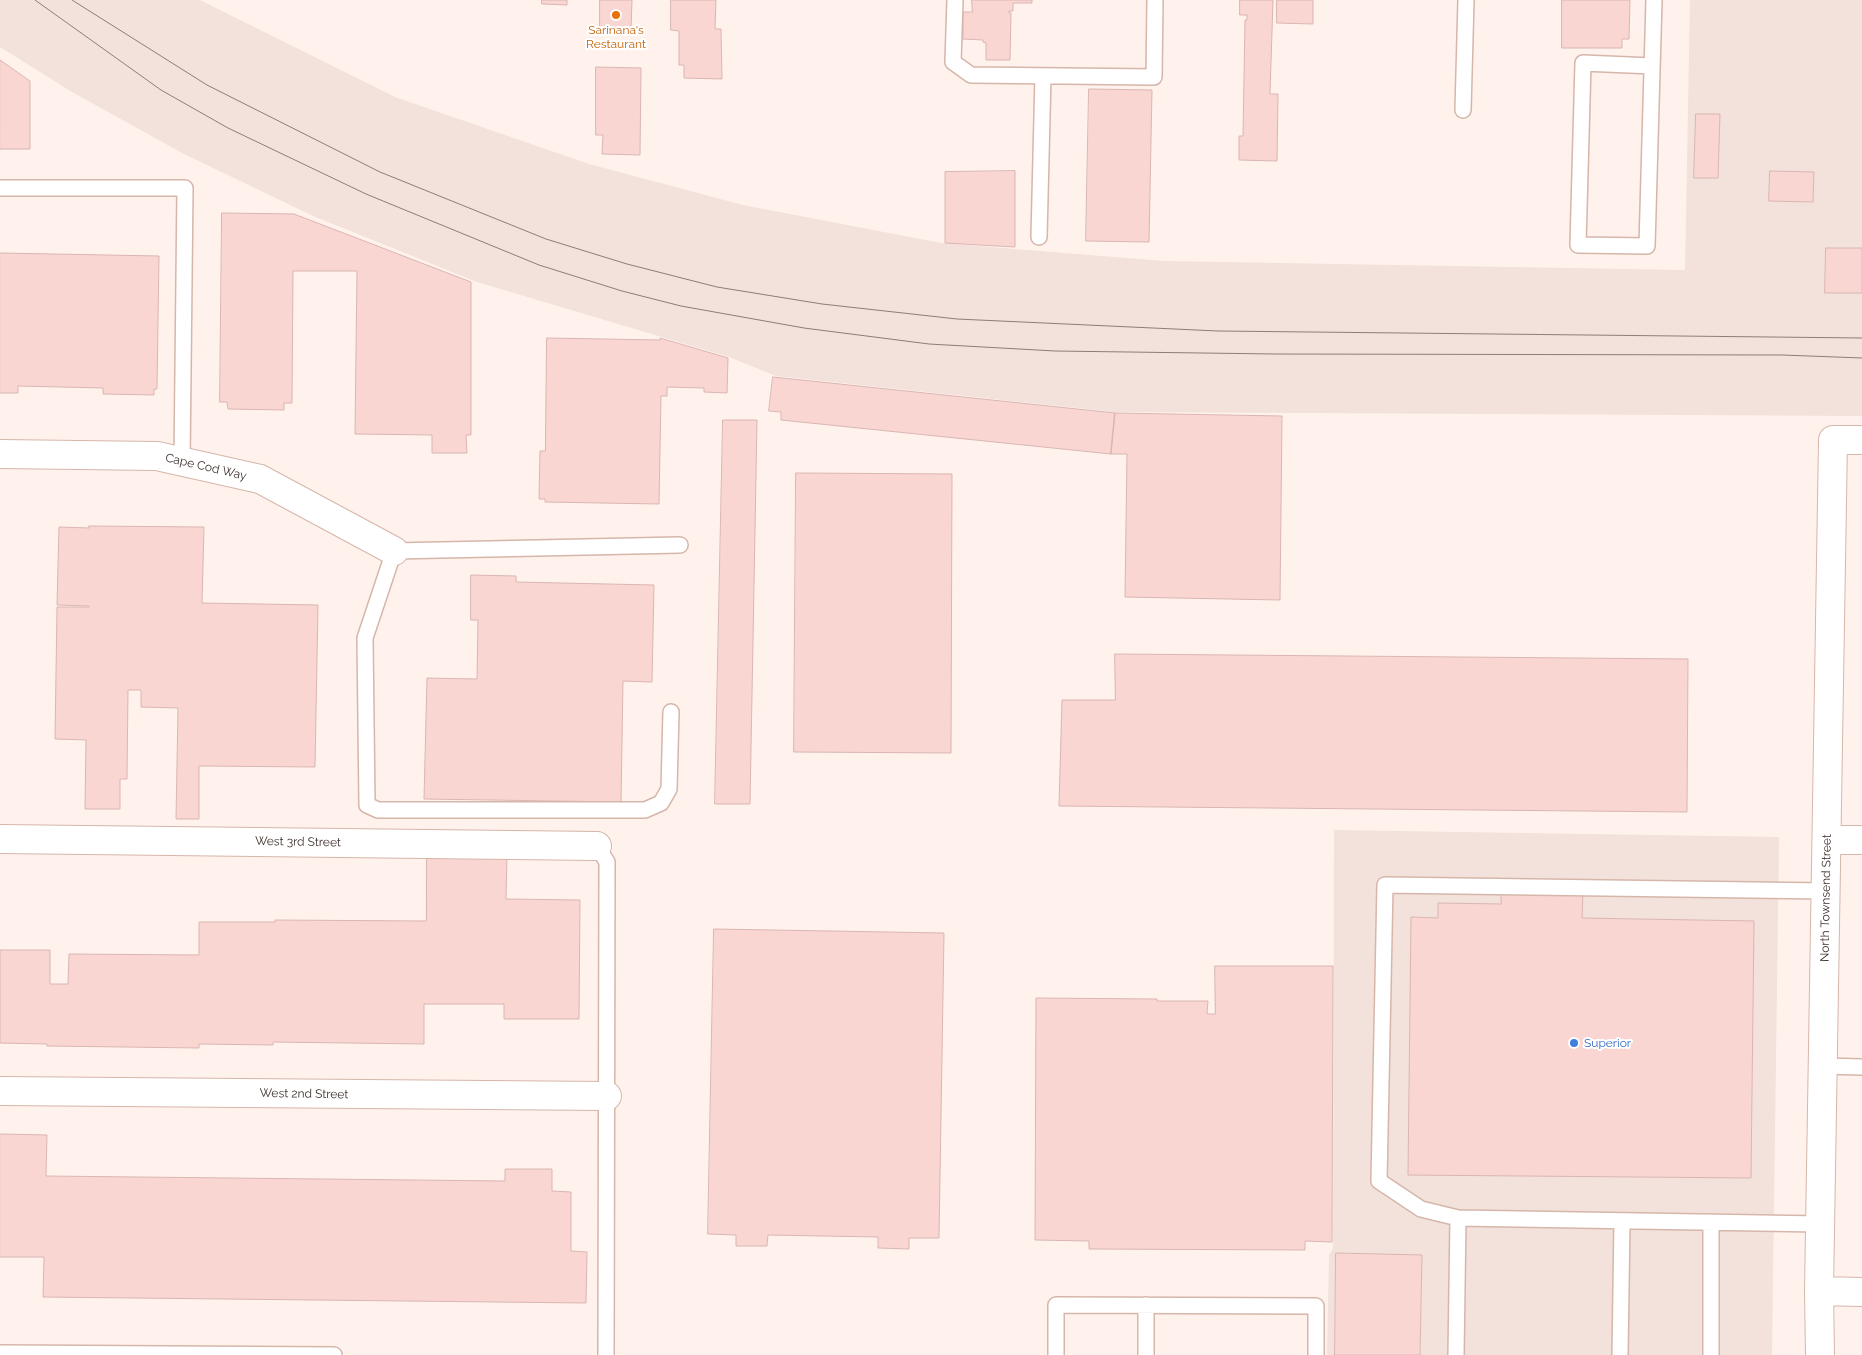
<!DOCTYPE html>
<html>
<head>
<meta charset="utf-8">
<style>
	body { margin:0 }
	canvas { display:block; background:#fff1ec }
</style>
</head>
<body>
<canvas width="1862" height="1355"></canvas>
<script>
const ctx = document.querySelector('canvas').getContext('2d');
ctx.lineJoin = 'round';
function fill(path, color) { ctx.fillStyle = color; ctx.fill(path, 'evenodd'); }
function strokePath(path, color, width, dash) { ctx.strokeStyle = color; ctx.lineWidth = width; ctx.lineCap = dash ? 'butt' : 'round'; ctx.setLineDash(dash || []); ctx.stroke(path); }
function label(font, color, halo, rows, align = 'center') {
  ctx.font = font + ' Raleway,sans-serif'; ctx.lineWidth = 4; ctx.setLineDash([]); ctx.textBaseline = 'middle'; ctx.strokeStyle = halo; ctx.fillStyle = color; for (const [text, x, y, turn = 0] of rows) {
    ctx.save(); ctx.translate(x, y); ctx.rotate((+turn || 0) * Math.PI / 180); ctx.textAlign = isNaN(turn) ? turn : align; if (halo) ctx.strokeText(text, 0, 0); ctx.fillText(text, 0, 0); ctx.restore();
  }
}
const built = new Path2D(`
	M 0,0 L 200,0 L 395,97 L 589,164 L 743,205 L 941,243 L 1164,261 L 1685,270 L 1690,0 L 1862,0 L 1862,416 L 1115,412 L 776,376 L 729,357 L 477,282 L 313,216 L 182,153 L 72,92 L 0,47 Z
	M 1334,830 L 1779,837 L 1772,1355 L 1327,1355 L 1329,1255 L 1333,1248 Z`);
const building = new Path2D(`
	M 542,0 L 567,0 L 567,5 L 542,4 Z
	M 600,0 L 632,0 L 631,30 L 600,30 Z
	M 671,0 L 716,0 L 715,29 L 721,29 L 722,79 L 684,78 L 684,65 L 679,65 L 679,31 L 671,30 Z
	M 972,0 L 1032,0 L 1032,3 L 1013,3 L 1013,11 L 1009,11 L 1009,13 L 1011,13 L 1010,60 L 986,60 L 986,43 L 983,42 L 983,40 L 963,39 L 963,12 L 972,12 Z
	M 1240,0 L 1273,0 L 1270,94 L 1278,94 L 1277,161 L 1239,160 L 1239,136 L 1243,136 L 1245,20 L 1247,20 L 1247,15 L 1240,15 Z
	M 1277,0 L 1313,0 L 1313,24 L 1277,23 Z
	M 1562,0 L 1630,0 L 1629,39 L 1622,39 L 1622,48 L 1562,48 Z
	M 0,60 L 30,81 L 30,149 L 0,149 Z
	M 596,67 L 641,68 L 640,155 L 602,154 L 603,135 L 596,135 Z
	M 1089,89 L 1152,90 L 1149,242 L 1086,241 Z
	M 1696,114 L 1720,114 L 1718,178 L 1694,178 Z
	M 1015,171 L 1015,247 L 945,243 L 945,172 Z
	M 1770,171 L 1814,172 L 1813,202 L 1769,201 Z
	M 222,213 L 294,214 L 471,282 L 471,435 L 466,435 L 467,453 L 432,453 L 432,435 L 355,434 L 357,271 L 293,271 L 292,403 L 284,403 L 284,410 L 228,409 L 227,402 L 220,402 Z
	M 1826,248 L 1862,248 L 1862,293 L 1825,293 Z
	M 0,253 L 159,256 L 157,389 L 154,389 L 154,395 L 103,394 L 103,388 L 18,386 L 18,393 L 0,393 Z
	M 547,338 L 660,340 L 660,338 L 728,358 L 727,393 L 704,392 L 704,388 L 667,387 L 667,396 L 661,396 L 659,504 L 545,502 L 545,499 L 539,499 L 540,451 L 545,451 Z
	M 773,377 L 1115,413 L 1111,454 L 781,420 L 781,412 L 769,411 Z
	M 1115,413 L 1282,416 L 1280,600 L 1125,597 L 1127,454 L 1111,454 Z
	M 723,420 L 757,420 L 750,804 L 715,804 Z
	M 796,473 L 952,474 L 951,753 L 794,752 Z
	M 89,526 L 204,527 L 202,603 L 318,605 L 315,767 L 199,766 L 199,819 L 176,819 L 178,708 L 141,707 L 141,690 L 128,690 L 127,779 L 120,779 L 120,809 L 85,809 L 86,740 L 55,739 L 57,607 L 89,607 L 89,606 L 57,605 L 59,527 L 89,528 Z
	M 471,575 L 516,576 L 516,582 L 654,585 L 652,682 L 623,681 L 621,802 L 424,799 L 427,678 L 477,679 L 478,620 L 471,620 Z
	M 1115,654 L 1688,659 L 1687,812 L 1059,806 L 1062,700 L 1115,700 Z
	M 427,854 L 507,854 L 506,899 L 580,900 L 579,1019 L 504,1019 L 504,1004 L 424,1004 L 424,1044 L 273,1042 L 273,1045 L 199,1044 L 199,1048 L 47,1046 L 47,1044 L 0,1043 L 0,950 L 50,950 L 50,984 L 68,984 L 69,954 L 199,955 L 199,922 L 275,922 L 275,920 L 426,921 Z
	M 1501,892 L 1583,893 L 1582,918 L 1754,921 L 1751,1178 L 1408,1175 L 1411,917 L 1438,918 L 1438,903 L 1501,904 Z
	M 714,929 L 944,933 L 939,1238 L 909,1238 L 909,1249 L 878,1248 L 878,1237 L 768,1235 L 767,1246 L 736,1246 L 736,1235 L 708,1234 Z
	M 1215,966 L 1333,966 L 1332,1242 L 1305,1241 L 1305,1250 L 1089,1249 L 1089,1241 L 1035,1240 L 1036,998 L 1157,999 L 1157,1001 L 1208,1001 L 1207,1014 L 1215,1014 Z
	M 0,1134 L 47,1135 L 46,1176 L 505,1181 L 505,1169 L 552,1169 L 552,1191 L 571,1192 L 571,1251 L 587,1252 L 586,1303 L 43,1297 L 44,1257 L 0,1257 Z
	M 1336,1253 L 1422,1255 L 1420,1355 L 1335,1355 Z`);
const lane = new Path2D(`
	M 955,0 L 953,62 L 971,75 L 1154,77 L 1155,0
	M 1652,66 L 1583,63 L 1578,245 L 1647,246 L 1654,0
	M 1463,110 L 1466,0
	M 0,188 L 185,188 L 182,462
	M 1039,237 L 1043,76
	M 671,712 L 669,789 L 661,803 L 645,810 L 378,810 L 367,805 L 365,638 L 394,551 L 680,545
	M 597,846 L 607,862 L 606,1355
	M 1823,1066 L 1862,1067
	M 1458,1218 L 1421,1209 L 1379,1181 L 1385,885 L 1826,891
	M 1711,1222 L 1711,1355
	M 0,1353 L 334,1355
	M 1056,1355 L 1056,1305 L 1316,1306 L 1316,1355
	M 1146,1355 L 1146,1305
	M 1456,1355 L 1458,1218 L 1820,1224
	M 1620,1355 L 1622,1221`);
const street = new Path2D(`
	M 0,454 L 157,456 L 260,479 L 394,551
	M 0,839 L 597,846
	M 1827,840 L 1862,840
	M 0,1091 L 607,1096
	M 1819,1291 L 1862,1292
	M 1820,1355 L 1819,1291 L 1833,440 L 1862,440`);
const tram = new Path2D(`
	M 35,0 L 161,90 L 228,128 L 366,194 L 539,265 L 622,291 L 681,306 L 804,328 L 929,344 L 1055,351 L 1275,354 L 1782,355 L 1862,358
	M 72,0 L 207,85 L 380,172 L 546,239 L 627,264 L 717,287 L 822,304 L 957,319 L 1218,331 L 1862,338`);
const markers = [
	[616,15,5,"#e8710a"],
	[1574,1043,5,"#3f7fe0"]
];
const foodNames = [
	["Sarinana's",616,30],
	["Restaurant",616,44]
];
const streetNames = [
	["Cape Cod Way",206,467,13],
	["West 3rd Street",298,842,1],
	["North Townsend Street",1826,898,-89],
	["West 2nd Street",304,1094,1]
];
const shopNames = [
	["Superior",1584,1043]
];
fill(built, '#f2e2db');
fill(building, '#fad6d2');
strokePath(building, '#dab6b3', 1);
strokePath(lane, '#d6b6aa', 18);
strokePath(street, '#d6b6aa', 30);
strokePath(lane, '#fff', 15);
strokePath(street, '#fff', 28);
strokePath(tram, '#8b7d79', 1);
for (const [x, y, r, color] of markers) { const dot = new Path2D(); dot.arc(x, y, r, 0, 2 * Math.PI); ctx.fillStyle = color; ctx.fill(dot); strokePath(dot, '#fff', 2); }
label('12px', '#c56008', '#fff', foodNames);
label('12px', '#3d302c', '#fff', streetNames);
label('12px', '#366cbe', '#fff', shopNames, 'left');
</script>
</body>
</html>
